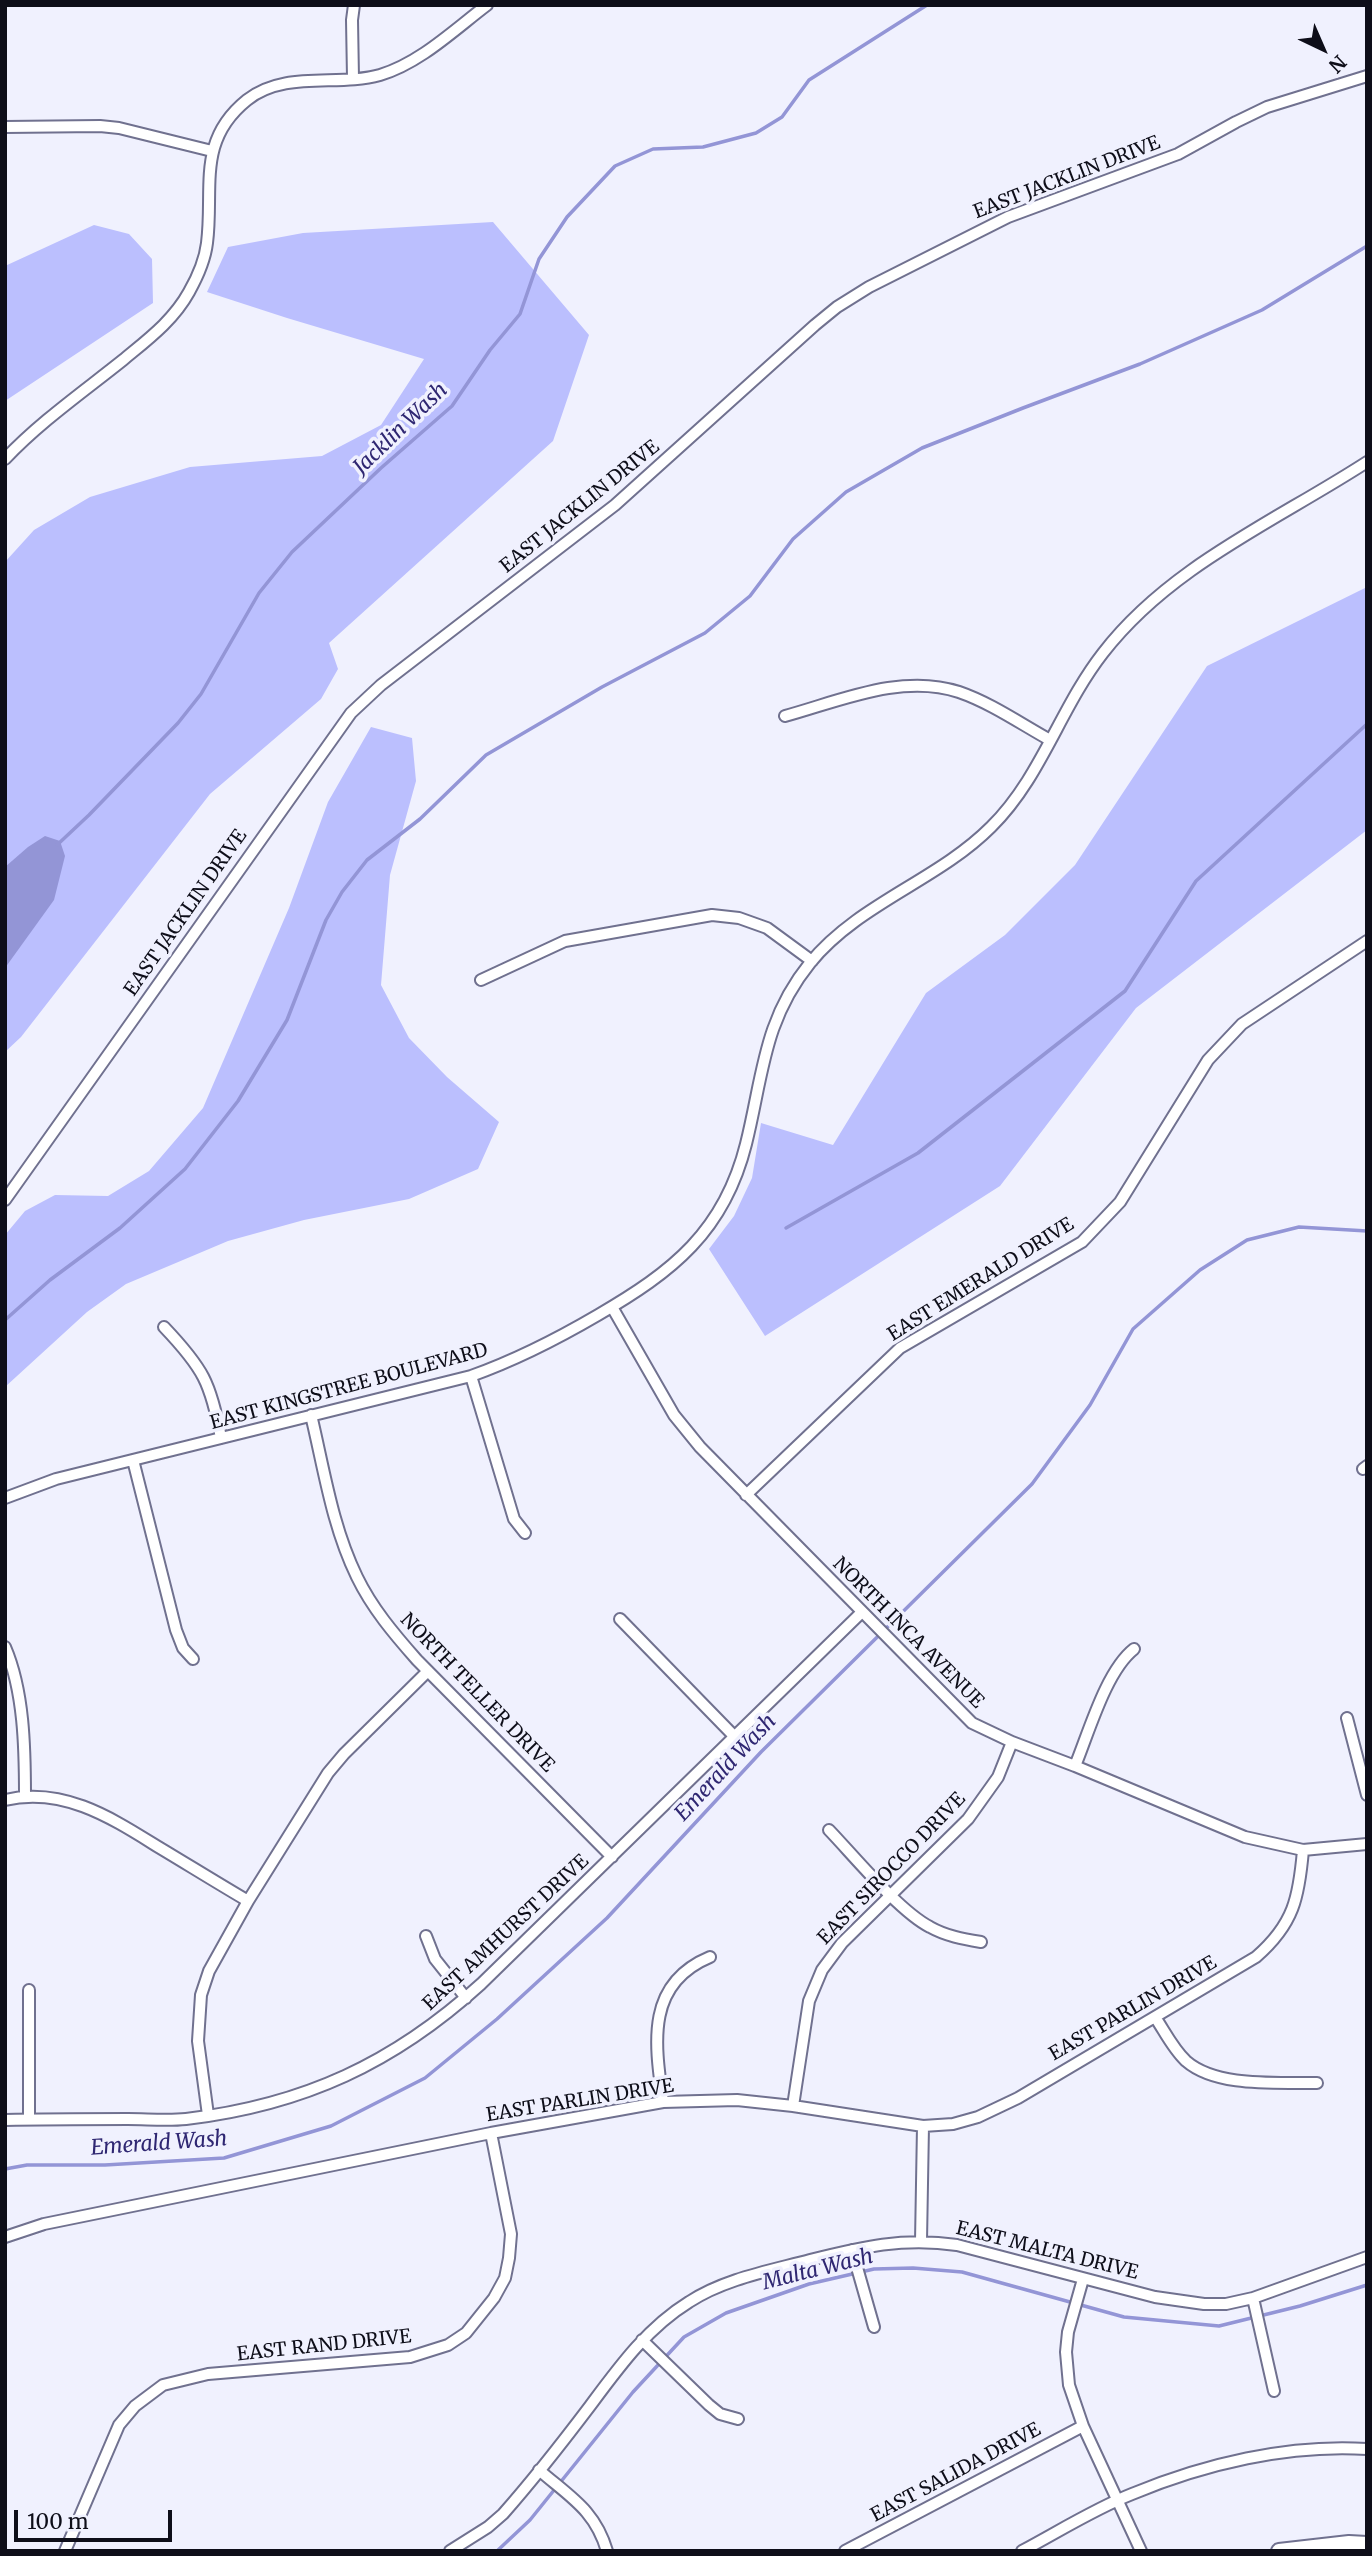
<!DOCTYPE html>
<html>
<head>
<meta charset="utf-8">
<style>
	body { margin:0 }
	#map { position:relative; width:1372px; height:2556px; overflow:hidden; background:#f0f1fe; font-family:Merriweather,serif }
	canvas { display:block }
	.frame { position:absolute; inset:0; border:7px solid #0e0e19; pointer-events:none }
	.north { position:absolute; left:1288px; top:14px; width:70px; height:70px; -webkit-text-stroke:5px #f0f1fe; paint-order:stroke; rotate:136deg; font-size:19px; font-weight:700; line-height:28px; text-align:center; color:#0e0e19 }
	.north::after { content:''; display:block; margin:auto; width:24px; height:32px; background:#0e0e19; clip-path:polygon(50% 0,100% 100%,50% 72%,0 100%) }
	.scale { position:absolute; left:14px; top:2510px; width:158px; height:32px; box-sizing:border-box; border:4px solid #0e0e19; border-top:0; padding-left:9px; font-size:21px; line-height:24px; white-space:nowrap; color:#0e0e19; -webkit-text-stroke:5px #f0f1fe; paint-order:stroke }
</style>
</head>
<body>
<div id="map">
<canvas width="1372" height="2556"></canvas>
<div class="frame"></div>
<div class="north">N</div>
<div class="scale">100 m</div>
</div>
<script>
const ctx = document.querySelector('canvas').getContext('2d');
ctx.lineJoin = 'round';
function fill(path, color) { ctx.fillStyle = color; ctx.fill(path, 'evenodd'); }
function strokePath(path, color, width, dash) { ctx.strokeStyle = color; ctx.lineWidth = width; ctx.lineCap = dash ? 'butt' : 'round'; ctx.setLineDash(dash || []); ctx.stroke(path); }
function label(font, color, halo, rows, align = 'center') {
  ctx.font = font + ' Merriweather,serif'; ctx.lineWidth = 7; ctx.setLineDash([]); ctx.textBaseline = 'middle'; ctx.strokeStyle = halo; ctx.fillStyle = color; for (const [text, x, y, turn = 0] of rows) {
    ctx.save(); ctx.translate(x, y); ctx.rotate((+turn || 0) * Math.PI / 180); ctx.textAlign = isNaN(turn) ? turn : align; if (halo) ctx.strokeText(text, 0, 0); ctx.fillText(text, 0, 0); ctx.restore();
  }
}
const green = new Path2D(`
	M 493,222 L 589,335 L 553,441 L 329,643 L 338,669 L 321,699 L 210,794 L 21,1037 L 5,1052 L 5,562 L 34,530 L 90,497 L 190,467 L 322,456 L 381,425 L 424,359 L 287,318 L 207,292 L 228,247 L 303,233 Z
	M 94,225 L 129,234 L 152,259 L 153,303 L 5,401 L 5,266 Z
	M 1367,587 L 1367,830 L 1136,1008 L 1000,1186 L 765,1336 L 709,1249 L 734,1216 L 752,1178 L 761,1123 L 833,1145 L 926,993 L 1005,935 L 1075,865 L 1207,666 Z
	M 371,727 L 412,738 L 416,781 L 390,875 L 381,985 L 409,1038 L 447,1077 L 499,1122 L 478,1169 L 409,1199 L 304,1220 L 228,1241 L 126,1284 L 87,1312 L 5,1387 L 5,1235 L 25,1211 L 55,1195 L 108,1196 L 149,1171 L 203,1108 L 289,908 L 328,802 Z`);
const water = new Path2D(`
	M 45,836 L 60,841 L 65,856 L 54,900 L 5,968 L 5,867 L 28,847 Z`);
const stream = new Path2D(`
	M 57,845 L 89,815 L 178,723 L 201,694 L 259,593 L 292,552 L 381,468 L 452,406 L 490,350 L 520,314 L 539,259 L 567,217 L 615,166 L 653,149 L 703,147 L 756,133 L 782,117 L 809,80 L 927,5
	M 786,1228 L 918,1153 L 1125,991 L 1196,881 L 1367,724
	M 5,1320 L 50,1280 L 120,1228 L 185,1169 L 238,1101 L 287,1020 L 326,920 L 342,892 L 367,860 L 420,819 L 486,755 L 602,687 L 705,633 L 750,596 L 793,539 L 846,492 L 922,448 L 1023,408 L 1140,364 L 1262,310 L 1367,246
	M 5,2169 L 27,2165 L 105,2165 L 224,2158 L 331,2126 L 425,2078 L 497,2019 L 607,1918 L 761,1752 L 1032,1484 L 1090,1405 L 1133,1329 L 1200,1270 L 1247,1240 L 1299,1227 L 1367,1231
	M 497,2551 L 530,2520 L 633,2392 L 684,2337 L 726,2313 L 809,2284 L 874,2269 L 913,2268 L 962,2272 L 1124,2317 L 1219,2326 L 1300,2306 L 1367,2285`);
const minor = new Path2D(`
	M 353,78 L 352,20 L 354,5
	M 5,127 L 100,126 L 119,128 L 212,151
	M 5,459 C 40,422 83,392 123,360 C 147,340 173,321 189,292 C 198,276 205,260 207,243 C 214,188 196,141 247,100 C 285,70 337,87 380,75 C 420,63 454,30 487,5
	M 785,716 C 840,701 902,673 959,692 C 991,703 1021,724 1050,740
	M 481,980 L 565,941 L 712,915 L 739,918 L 767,928 L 812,961
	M 5,1200 L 351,713 L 381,685 L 615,505 L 815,325 L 837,307 L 869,287 L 1008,217 L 1178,154 L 1236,122 L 1267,107 L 1367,76
	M 612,1307 L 674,1415 L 700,1447 L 972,1723 L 1012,1742 L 1075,1766 L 1245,1837 L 1303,1850 L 1367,1844
	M 164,1327 C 203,1368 211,1383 221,1438
	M 471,1376 L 514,1519 L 525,1533
	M 311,1415 C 324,1469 332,1526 357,1577 C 372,1608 394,1634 417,1660 L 612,1857
	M 133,1460 L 176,1630 L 183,1648 L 193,1659
	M 1363,1469 L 1367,1466
	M 746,1495 L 900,1348 L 1082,1242 L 1120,1202 L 1208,1060 L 1242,1024 L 1367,941
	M 5,1498 L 56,1479 L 471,1376 C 516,1360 557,1339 598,1315 C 672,1272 724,1232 746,1144 C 763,1076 763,1021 810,963 C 859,903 937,881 991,827 C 1041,778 1060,708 1103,653 C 1170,566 1276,521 1367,462
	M 620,1619 L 734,1736
	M 5,1647 C 24,1691 25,1748 25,1796
	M 1347,1718 L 1367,1795
	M 1075,1766 C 1089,1732 1106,1671 1134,1649
	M 5,1800 C 64,1786 113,1819 160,1848 C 190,1866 219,1884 248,1901
	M 829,1830 C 854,1856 899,1911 930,1927 C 946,1936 963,1939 981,1942
	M 426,1936 L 435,1959 L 466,1998
	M 29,1990 L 29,2119
	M 1155,2017 C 1165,2032 1173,2049 1186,2061 C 1217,2088 1278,2082 1317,2083
	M 663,2102 C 655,2044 645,1984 710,1957
	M 793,2106 L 809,2001 L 822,1970 L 842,1943 L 968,1819 L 998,1777 L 1012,1742
	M 208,2115 L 198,2041 L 201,1995 L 209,1971 L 248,1901 L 328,1773 L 344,1754 L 428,1671
	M 5,2120 C 46,2119 87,2119 128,2119 C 147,2119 167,2121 186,2119 C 304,2105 394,2063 481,1984 L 862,1612
	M 5,2237 L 44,2224 L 491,2133 L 663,2102 L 737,2100 L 793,2106 L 923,2126 L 953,2124 L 978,2117 L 1018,2098 L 1256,1957 C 1294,1924 1299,1897 1303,1850
	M 921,2241 L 923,2126
	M 852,2250 L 874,2327
	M 1083,2279 L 1068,2332 L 1066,2352 L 1069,2385 L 1083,2426 L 1141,2551
	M 1253,2298 L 1274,2391
	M 642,2340 L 709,2405 L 720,2414 L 738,2419
	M 539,2470 C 570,2497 595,2510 607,2551
	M 65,2551 L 119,2425 L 135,2406 L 163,2385 L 208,2374 L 410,2357 L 448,2345 L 466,2333 L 494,2298 L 505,2278 L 509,2258 L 511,2234 L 491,2133
	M 450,2551 L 488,2527 L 503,2514 C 533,2480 562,2443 590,2406 C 619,2367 647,2328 689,2302 C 724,2279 769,2271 810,2260 C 862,2247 903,2237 957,2245 L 1155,2297 L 1204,2304 L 1226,2304 L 1253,2298 L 1367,2257
	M 845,2551 L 1083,2426
	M 1022,2551 C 1058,2532 1094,2509 1132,2494 C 1204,2464 1288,2444 1367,2449`);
const major = new Path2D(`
	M 1279,2551 L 1349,2543 L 1367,2544`);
const streetNames = [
	["EAST JACKLIN DRIVE",1067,178,-21],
	["EAST JACKLIN DRIVE",580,507,-39],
	["EAST JACKLIN DRIVE",186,913,-55],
	["EAST EMERALD DRIVE",981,1280,-32],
	["EAST KINGSTREE BOULEVARD",349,1387,-15],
	["NORTH INCA AVENUE",908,1633,45],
	["NORTH TELLER DRIVE",477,1693,46],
	["EAST SIROCCO DRIVE",892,1869,-46],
	["EAST AMHURST DRIVE",506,1933,-43],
	["EAST PARLIN DRIVE",1133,2009,-30],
	["EAST PARLIN DRIVE",580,2101,-9],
	["EAST MALTA DRIVE",1047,2251,14],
	["EAST RAND DRIVE",324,2346,-6],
	["EAST SALIDA DRIVE",956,2473,-28]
];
const waterNames = [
	["Jacklin Wash",401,429,-44],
	["Emerald Wash",726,1768,-47],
	["Emerald Wash",159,2144,-4],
	["Malta Wash",818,2270,-14]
];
fill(green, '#bbbffe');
fill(water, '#9395d6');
strokePath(stream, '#9395d6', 3.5);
strokePath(minor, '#70718f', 14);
strokePath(major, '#70718f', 18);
strokePath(minor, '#fff', 10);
strokePath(major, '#fff', 14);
label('19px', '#0e0e19', '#f0f1fe', streetNames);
label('italic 21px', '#2f2772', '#f0f1fe', waterNames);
</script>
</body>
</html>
